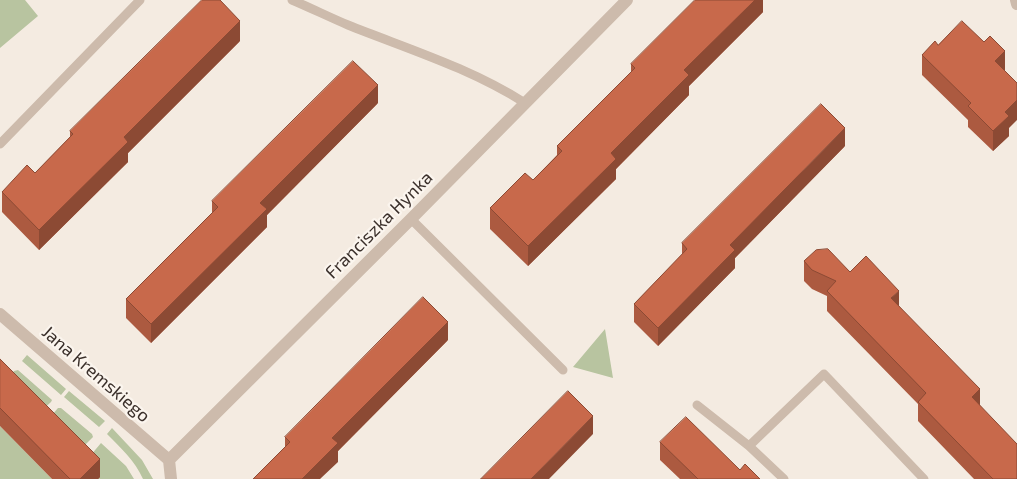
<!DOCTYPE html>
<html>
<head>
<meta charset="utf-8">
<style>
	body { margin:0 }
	canvas { display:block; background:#f4ebe1 }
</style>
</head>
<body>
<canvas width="1017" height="479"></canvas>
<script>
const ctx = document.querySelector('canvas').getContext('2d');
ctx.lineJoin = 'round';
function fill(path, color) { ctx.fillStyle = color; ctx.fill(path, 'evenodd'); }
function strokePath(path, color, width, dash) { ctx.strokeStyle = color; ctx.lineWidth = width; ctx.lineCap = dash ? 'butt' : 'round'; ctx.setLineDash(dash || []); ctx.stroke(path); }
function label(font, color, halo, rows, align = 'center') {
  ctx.font = font + ' "Exo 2",sans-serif'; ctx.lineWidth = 4.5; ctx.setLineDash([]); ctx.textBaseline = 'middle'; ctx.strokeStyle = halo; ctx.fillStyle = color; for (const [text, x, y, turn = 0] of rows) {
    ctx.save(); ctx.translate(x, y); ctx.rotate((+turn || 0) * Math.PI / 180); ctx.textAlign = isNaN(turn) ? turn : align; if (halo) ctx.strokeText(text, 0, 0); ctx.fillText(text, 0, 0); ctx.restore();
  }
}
const green = new Path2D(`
	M 0,0 L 25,0 L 38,16 L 0,48 Z
	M 605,329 L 613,378 L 573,367 Z
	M 27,355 L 66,389 L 61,395 L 22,361 Z
	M 18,370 L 52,400 L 51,402 L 38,414 L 5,382 L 14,371 Z
	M 69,391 L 105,421 L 99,427 L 64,397 Z
	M 58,408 L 61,408 L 92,434 L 93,437 L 77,453 L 51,416 Z
	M 0,426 L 52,479 L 0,479 Z
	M 112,428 L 142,460 L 153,479 L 143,479 C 135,461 121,448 107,434 Z
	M 101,443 L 126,466 L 134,479 L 98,479 L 85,462 Z`);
const lane = new Path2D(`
	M 292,0 C 311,8 329,17 348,25 C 408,49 470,68 525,103
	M 0,144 L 140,0
	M 411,219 L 563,370
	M 697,405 L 749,446
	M 784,479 L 749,446 L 824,374 L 924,479`);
const street = new Path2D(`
	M 1016,0 L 1017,4
	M 0,314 L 169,460
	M 171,479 L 169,460 L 411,219 L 627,0`);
const wall = new Path2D(`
	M 763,0 L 763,12 L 689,86 L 689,95 L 616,169 L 616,179 L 528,266 L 490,229 L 490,208 L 533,180 L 557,155 L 557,146 L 631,72 L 631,64 Z
	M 240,41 L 128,153 L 128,162 L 39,250 L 2,212 L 2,192 L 35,173 L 70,137 L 70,131 Z
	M 938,45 L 1005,71 L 1009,136 L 993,151 L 968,127 L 968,120 L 922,75 L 922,55 Z
	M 378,103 L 267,215 L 267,227 L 151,343 L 126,318 L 126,299 L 212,213 L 212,201 Z
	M 845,146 L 735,258 L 735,268 L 658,346 L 634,322 L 634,304 L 682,255 L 682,243 Z
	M 804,261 L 850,272 L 899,306 L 980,406 L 1017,479 L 974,479 L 918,421 L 918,404 L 827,311 L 827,296 L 812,289 L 804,281 Z
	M 448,340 L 338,451 L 338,462 L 285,448 L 285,437 Z
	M 0,359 L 100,477 L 98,479 L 52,479 L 0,426 Z
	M 660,442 L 740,470 L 760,479 L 680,479 L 660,460 Z`);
const shadedWall = new Path2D(`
	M 755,0 L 763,0 L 763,12 L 689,86 L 689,95 L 616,169 L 616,179 L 528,266 L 528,246 L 684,70 Z
	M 240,21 L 240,41 L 128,153 L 128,162 L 39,250 L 39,230 L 124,137 Z
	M 1005,51 L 1005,71 L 995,61 Z
	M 378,85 L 378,103 L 267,215 L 267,227 L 151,343 L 151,324 L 260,203 Z
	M 1017,100 L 1017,120 L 1009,128 L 1009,136 L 993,151 L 993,131 L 1005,112 Z
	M 845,128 L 845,146 L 735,258 L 735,268 L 658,346 L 658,328 L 730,245 Z
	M 899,291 L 899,310 L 891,298 Z
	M 448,322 L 448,340 L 338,451 L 338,462 L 320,479 L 302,479 L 332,438 Z
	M 980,389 L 980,409 L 972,397 Z
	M 593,416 L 593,434 L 549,479 L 531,479 Z
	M 100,459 L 100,477 L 98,479 L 80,479 Z`);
const building = new Path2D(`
	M 202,0 L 220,0 L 240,21 L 124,137 L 128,142 L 39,230 L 2,192 L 27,165 L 35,173 L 73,134 L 70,131 Z
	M 695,0 L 755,0 L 684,70 L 689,75 L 611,153 L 616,159 L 528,246 L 490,208 L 525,173 L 533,180 L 562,151 L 557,146 L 635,68 L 631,64 Z
	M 962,21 L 984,42 L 990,36 L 1005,51 L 995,61 L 1017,83 L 1017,100 L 1005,112 L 1009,116 L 993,131 L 968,106 L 971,103 L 922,55 L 935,41 L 938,45 Z
	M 353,61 L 378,85 L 260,203 L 267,209 L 151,324 L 126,299 L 218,207 L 212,201 Z
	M 821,104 L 845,128 L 730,245 L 735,250 L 658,328 L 634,304 L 687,249 L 682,243 Z
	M 828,249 L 850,272 L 866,256 L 899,291 L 891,298 L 980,389 L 972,397 L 1017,444 L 1017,479 L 993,479 L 918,402 L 926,393 L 827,291 L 836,281 L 812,270 L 804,261 L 816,250 Z
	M 423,297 L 448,322 L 332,438 L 338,443 L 302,479 L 253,479 L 290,442 L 285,437 Z
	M 0,359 L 100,459 L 80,479 L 70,479 L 0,408 Z
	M 568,391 L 593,416 L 531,479 L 481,479 Z
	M 686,417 L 740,470 L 745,464 L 760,479 L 698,479 L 660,442 Z`);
const streetNames = [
	["Franciszka Hynka",379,225,-45],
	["Jana Kremskiego",96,374,41]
];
fill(green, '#b8c4a0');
strokePath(lane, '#cdbbac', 9);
strokePath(street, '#cdbbac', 12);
fill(wall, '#ac5a40');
fill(shadedWall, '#8c4a34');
fill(building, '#c8694b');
strokePath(building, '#8c4a34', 1);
label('18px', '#3b302b', '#fbf5ee', streetNames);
</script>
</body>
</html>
